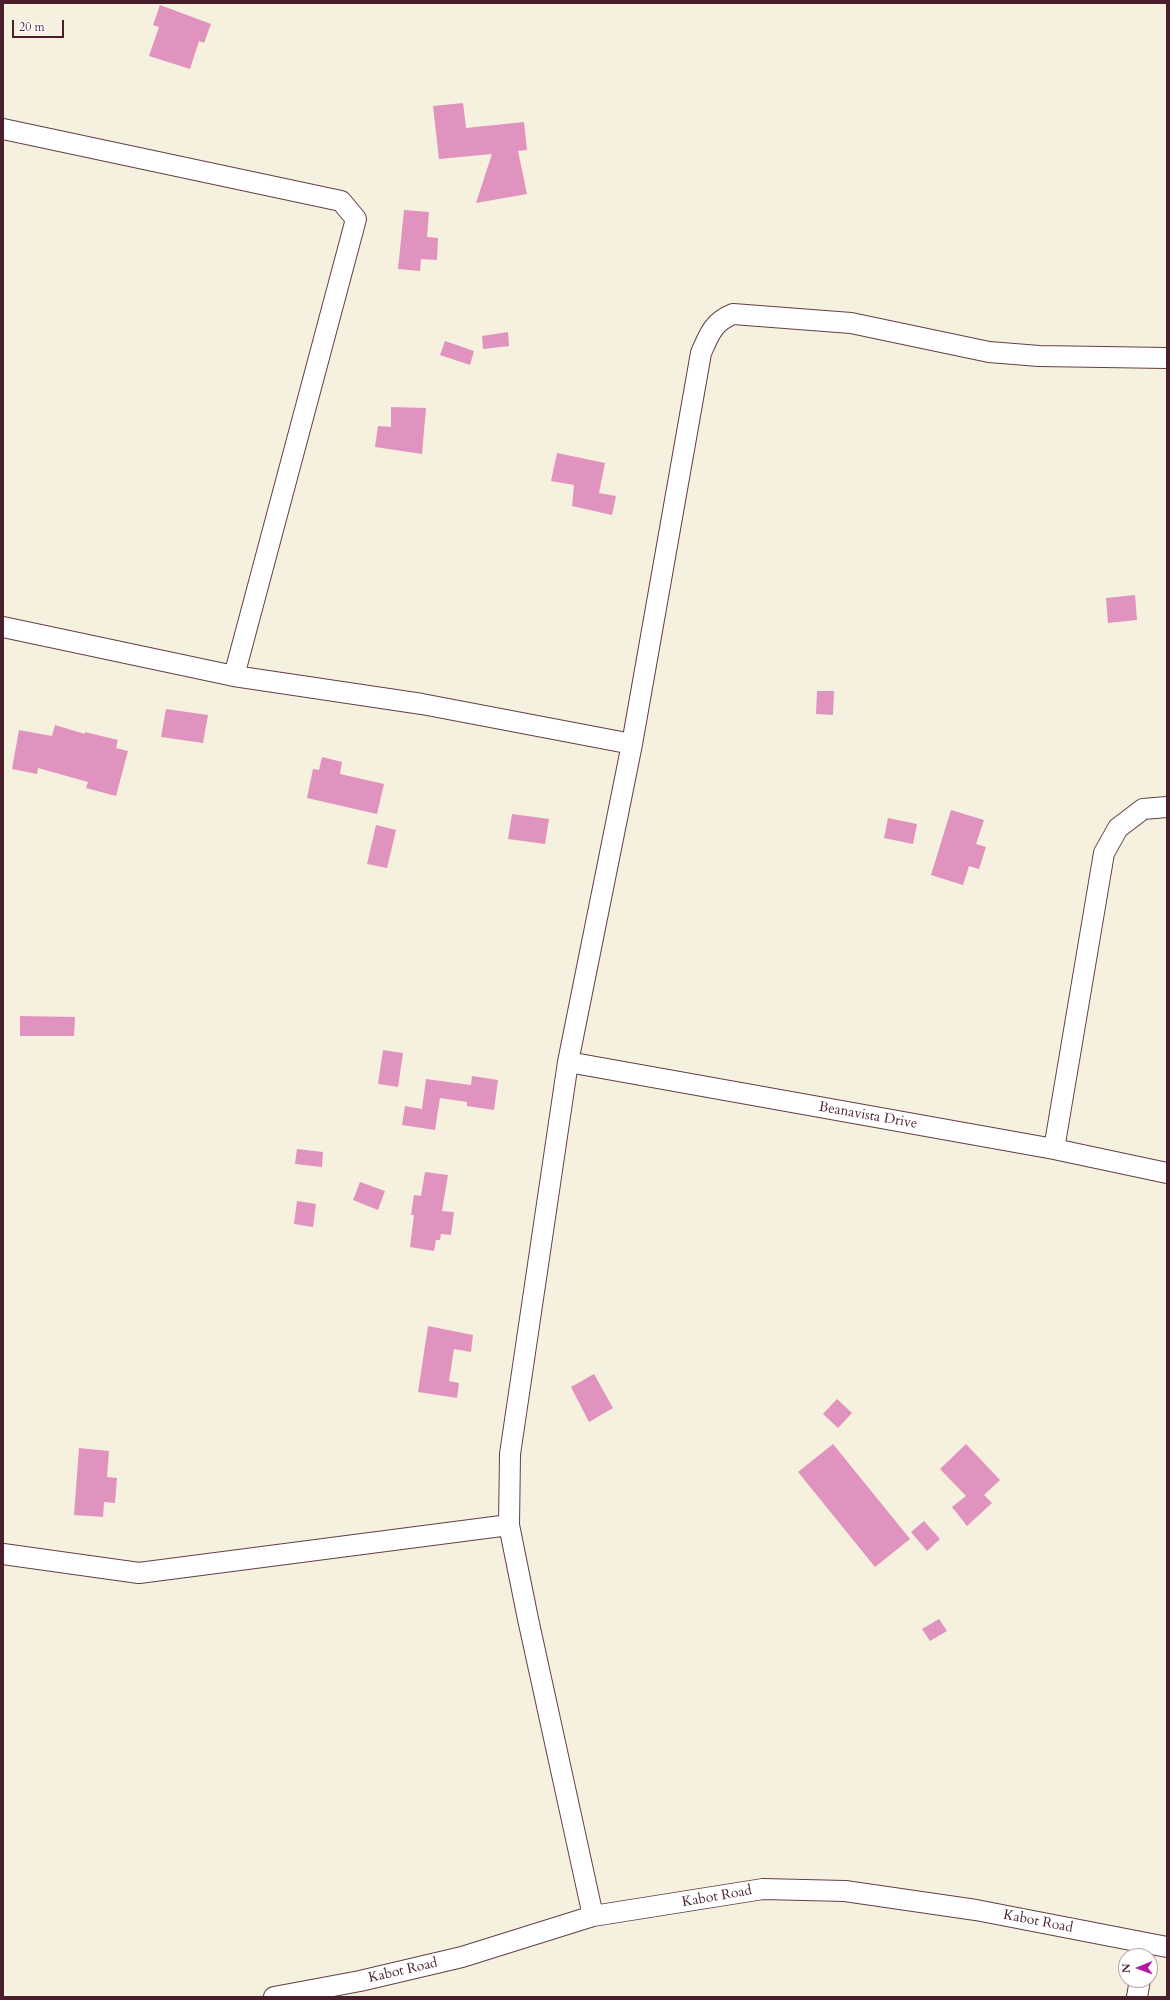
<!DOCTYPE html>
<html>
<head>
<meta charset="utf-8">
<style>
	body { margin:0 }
	#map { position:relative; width:1170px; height:2000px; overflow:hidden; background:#f6f0df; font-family:Cardo,serif }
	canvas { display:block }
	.frame { position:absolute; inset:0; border:4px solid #4a1f2b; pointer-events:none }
	.north { position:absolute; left:1118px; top:1948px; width:40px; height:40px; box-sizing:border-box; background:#fff; border:1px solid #b7a5aa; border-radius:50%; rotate:269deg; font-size:11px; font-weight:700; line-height:16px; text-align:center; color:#4a1f2b }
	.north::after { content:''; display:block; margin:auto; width:14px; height:18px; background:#b5179e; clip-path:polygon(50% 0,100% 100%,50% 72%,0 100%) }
	.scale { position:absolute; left:12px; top:20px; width:52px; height:18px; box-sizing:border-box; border:2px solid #4a1f2b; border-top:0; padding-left:5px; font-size:12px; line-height:14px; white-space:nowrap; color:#4a1f2b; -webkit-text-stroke:3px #fff; paint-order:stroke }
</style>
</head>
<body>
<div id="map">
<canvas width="1170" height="2000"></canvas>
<div class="frame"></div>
<div class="north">N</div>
<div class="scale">20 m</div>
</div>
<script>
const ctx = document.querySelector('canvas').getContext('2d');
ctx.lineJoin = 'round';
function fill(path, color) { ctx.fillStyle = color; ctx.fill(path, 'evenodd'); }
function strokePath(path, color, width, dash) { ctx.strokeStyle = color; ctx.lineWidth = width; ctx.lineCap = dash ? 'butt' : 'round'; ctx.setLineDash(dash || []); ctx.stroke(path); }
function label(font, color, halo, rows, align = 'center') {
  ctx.font = font + ' Cardo,serif'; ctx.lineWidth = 4; ctx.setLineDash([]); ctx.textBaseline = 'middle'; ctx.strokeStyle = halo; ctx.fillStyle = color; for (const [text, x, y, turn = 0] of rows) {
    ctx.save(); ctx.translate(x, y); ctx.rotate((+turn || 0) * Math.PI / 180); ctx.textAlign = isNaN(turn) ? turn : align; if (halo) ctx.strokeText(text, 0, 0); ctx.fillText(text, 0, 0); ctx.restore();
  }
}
const building = new Path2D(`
	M 160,5 L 211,24 L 204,43 L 199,41 L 190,69 L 149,56 L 159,27 L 153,25 Z
	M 463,103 L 466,128 L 524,122 L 527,150 L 518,151 L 527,194 L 476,203 L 492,154 L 439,159 L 433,106 Z
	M 404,210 L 429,212 L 427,237 L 438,238 L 437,260 L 421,259 L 420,271 L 398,269 Z
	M 508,332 L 509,346 L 483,349 L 482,336 Z
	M 445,341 L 474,351 L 470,365 L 440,355 Z
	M 391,407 L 426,408 L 422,454 L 375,447 L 378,426 L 391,427 Z
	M 557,453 L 605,463 L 599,493 L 616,496 L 612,515 L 572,506 L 574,485 L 551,481 Z
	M 1135,595 L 1137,620 L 1108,623 L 1106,598 Z
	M 817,691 L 834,691 L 833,715 L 816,714 Z
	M 166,709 L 208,715 L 203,743 L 161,737 Z
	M 55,725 L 85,734 L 85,732 L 118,740 L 116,748 L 128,751 L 116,796 L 86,788 L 88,782 L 38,768 L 37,774 L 12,769 L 19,730 L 52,736 Z
	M 322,757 L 342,762 L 340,774 L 384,784 L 377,814 L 307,798 L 313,769 L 319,770 Z
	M 951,810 L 984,820 L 976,844 L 986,847 L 979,869 L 969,866 L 963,885 L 931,875 Z
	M 512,814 L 549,819 L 545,844 L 508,839 Z
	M 888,818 L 917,824 L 913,844 L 884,838 Z
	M 376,825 L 396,830 L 387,868 L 367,864 Z
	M 20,1016 L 75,1017 L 74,1036 L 20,1036 Z
	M 383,1050 L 403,1053 L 398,1087 L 378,1084 Z
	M 472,1076 L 498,1080 L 494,1110 L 467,1106 L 467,1102 L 440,1098 L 435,1130 L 402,1125 L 405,1106 L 422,1109 L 426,1079 L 471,1085 Z
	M 297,1149 L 323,1152 L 322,1167 L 295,1164 Z
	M 425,1172 L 448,1175 L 442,1211 L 454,1212 L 451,1235 L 441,1234 L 440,1240 L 436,1240 L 434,1251 L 410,1247 L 414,1215 L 411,1215 L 414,1195 L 421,1196 Z
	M 360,1182 L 385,1191 L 378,1210 L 353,1200 Z
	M 297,1201 L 316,1204 L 313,1227 L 294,1224 Z
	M 428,1326 L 473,1335 L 471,1352 L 454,1349 L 449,1381 L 459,1383 L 457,1398 L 418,1392 Z
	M 594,1374 L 613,1408 L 589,1422 L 571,1387 Z
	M 837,1399 L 852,1413 L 838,1428 L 823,1414 Z
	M 833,1444 L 910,1539 L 875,1567 L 798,1472 Z
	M 966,1444 L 1000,1480 L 984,1495 L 992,1503 L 967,1526 L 952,1507 L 966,1496 L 940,1469 Z
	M 79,1448 L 109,1451 L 107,1477 L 117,1478 L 115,1503 L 104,1502 L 103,1517 L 74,1515 Z
	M 924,1521 L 940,1539 L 927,1551 L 911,1532 Z
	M 939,1619 L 947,1631 L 930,1641 L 922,1629 Z`);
const minor = new Path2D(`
	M 3,129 L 341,201 L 356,219 L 234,676
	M 3,627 L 234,676 L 422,704 L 632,744 L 568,1062 L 510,1454 L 509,1525 L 528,1619 L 593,1916
	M 632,744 L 701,353 C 709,335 713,322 733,314 L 851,323 L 989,352 L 1039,356 L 1167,358
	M 568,1062 L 1054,1149 L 1167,1173
	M 1054,1149 L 1104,853 L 1118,828 L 1143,809 L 1167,807
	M 3,1554 L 139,1573 L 509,1525
	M 274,1997 L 360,1981 L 462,1957 L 593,1916 L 763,1889 L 845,1891 L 976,1910 L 1167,1947
	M 1137,1997 L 1140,1980`);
const streetNames = [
	["Beanavista Drive",868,1116,10],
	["Kabot Road",717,1897,-10],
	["Kabot Road",1038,1922,11],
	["Kabot Road",403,1971,-13]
];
fill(building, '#e093be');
strokePath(minor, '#643e46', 22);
strokePath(minor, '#fff', 20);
label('14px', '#4a1f2b', '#fff', streetNames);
</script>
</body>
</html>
